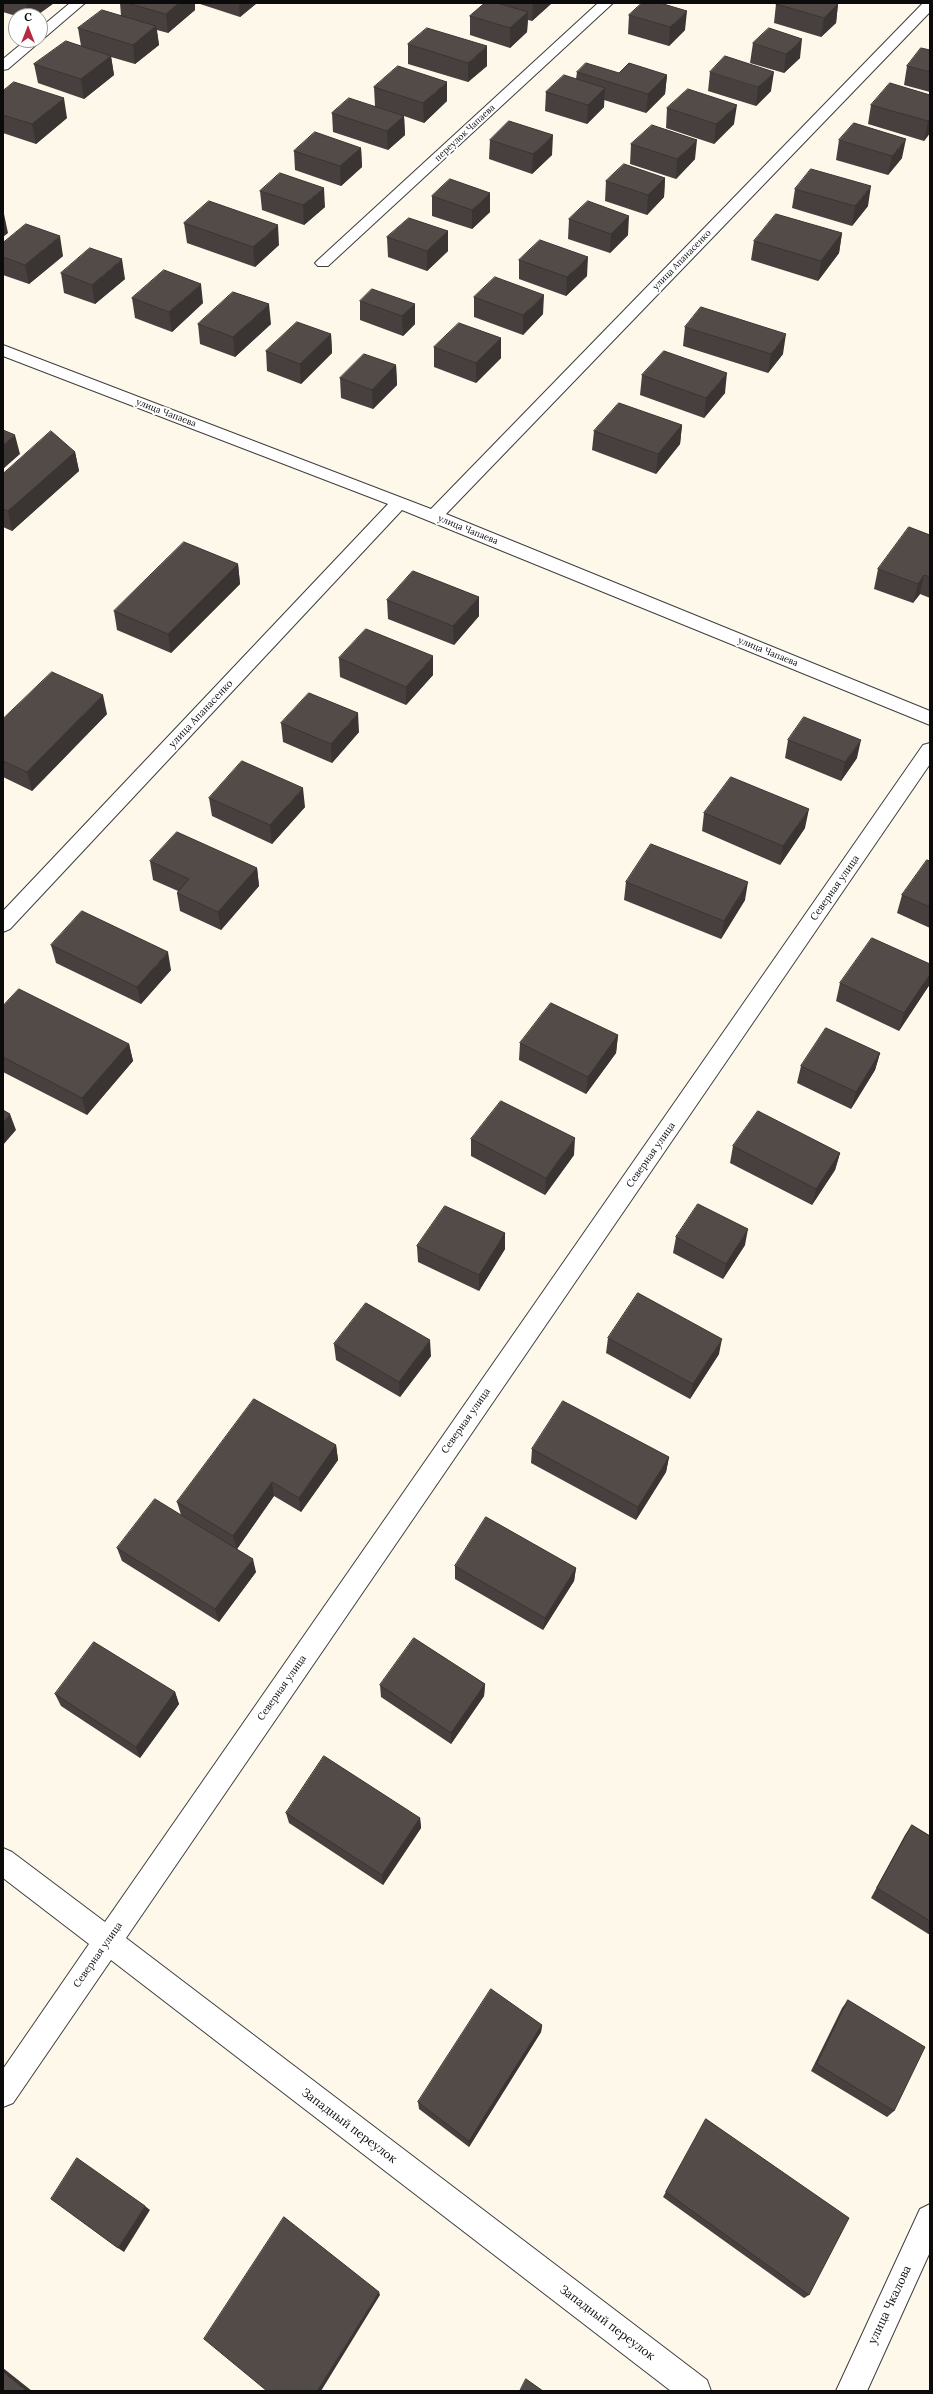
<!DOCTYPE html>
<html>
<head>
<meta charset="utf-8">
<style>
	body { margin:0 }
	#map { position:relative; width:933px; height:2394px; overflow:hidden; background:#fef8ea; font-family:Lora,serif }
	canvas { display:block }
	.frame { position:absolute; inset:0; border:4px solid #0b0b0b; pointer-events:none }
	.north { position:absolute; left:8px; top:8px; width:40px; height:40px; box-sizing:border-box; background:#fff; border:1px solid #9d9d9d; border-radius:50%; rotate:0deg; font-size:11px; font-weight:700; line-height:16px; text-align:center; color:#0b0b0b }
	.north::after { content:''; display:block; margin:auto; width:14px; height:18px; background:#b52942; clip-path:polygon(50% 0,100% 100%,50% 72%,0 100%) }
</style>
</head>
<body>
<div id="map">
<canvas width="933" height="2394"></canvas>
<div class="frame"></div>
<div class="north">С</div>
</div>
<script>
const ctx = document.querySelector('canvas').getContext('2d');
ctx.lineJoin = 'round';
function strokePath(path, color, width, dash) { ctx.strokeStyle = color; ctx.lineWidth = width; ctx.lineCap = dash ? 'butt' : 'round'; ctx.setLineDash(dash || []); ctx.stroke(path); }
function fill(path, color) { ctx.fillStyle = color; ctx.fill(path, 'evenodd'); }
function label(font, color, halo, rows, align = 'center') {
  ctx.font = font + ' Lora,serif'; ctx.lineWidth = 4; ctx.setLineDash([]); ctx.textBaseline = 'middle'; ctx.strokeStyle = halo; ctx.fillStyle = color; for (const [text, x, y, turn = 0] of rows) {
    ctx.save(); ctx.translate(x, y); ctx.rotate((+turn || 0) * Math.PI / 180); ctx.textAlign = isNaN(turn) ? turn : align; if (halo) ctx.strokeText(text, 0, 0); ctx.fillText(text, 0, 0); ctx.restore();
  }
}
const street = new Path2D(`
	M 70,3 L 85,3 L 8,69 L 3,70 L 3,59 L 26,40 L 40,40 L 40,28 Z
	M 598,3 L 613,3 L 328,266 L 318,266 L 315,263 L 318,260 Z
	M 923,3 L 930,3 L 930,12 L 446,514 L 930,711 L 930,725 L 402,510 L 10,929 L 3,932 L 3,911 L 388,504 L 3,356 L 3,345 L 431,509 Z
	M 930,743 L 930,764 L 126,1938 L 707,2380 L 711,2391 L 671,2391 L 111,1960 L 13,2103 L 3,2107 L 3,2069 L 89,1944 L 3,1878 L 3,1848 L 12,1852 L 105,1922 L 923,745 Z
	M 930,2204 L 930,2252 L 867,2391 L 836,2391 L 920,2209 Z`);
const wall = new Path2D(`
	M 3,3 L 54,3 L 36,16 L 16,16 L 3,12 Z
	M 120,3 L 195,3 L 195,10 L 168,33 L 157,30 L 159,45 L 135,64 L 111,57 L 114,75 L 84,99 L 38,83 L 34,64 L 81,46 L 78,28 L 121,16 Z
	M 197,3 L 257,3 L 240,17 Z
	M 485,3 L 552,3 L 532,21 L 528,20 L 527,32 L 510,48 L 470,35 L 470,16 Z
	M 776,4 L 838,4 L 836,23 L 821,37 L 774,23 Z
	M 629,15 L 685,30 L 669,46 L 628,34 Z
	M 753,43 L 800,58 L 784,73 L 750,63 Z
	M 408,44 L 487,66 L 468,82 L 408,64 Z
	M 930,50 L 930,92 L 904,85 L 907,66 Z
	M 577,72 L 667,75 L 665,94 L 646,113 L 604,100 L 604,107 L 587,124 L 545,111 L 546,92 L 576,79 Z
	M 710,72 L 771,91 L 756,106 L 708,91 Z
	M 374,87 L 447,101 L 424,123 L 404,116 L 405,135 L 388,150 L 333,132 L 332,113 L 375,106 Z
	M 3,91 L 67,118 L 36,144 L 3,133 Z
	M 930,95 L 930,133 L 924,141 L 868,124 L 871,105 Z
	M 667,108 L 734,124 L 714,144 L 666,128 Z
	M 490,140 L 552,155 L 532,174 L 489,159 Z
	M 839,140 L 902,158 L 888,175 L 836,160 Z
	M 631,144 L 695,159 L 676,179 L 630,164 Z
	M 361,148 L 362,167 L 341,186 L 295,170 L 294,151 Z
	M 665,178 L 664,197 L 647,215 L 605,201 L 606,181 Z
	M 795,189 L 868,206 L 852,226 L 792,208 Z
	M 260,191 L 325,207 L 304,225 L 262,210 Z
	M 432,196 L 490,212 L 472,229 L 432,216 Z
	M 569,219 L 628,235 L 610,253 L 568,239 Z
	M 184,223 L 279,245 L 255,267 L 187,243 Z
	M 448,231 L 448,251 L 427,271 L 388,257 L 387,237 Z
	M 842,233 L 839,253 L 818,281 L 751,260 L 754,241 Z
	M 3,243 L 63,256 L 29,284 L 3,275 Z
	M 519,260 L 587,276 L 566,296 L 519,279 Z
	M 61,273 L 125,279 L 95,304 L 64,293 Z
	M 474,297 L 543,314 L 523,335 L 474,317 Z
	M 132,298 L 203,303 L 172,332 L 135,318 Z
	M 360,301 L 415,304 L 415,324 L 403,336 L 360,320 Z
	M 198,324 L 271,324 L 235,357 L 200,344 Z
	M 685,327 L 783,354 L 768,373 L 683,346 Z
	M 331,334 L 332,353 L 301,384 L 267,371 L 266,351 Z
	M 434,347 L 501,358 L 476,383 L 434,367 Z
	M 396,365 L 397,385 L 373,409 L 341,398 L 340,378 Z
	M 642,375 L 725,393 L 704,418 L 640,395 Z
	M 682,425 L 680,444 L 656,474 L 592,450 L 594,431 Z
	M 75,452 L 79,471 L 12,531 L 3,527 L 3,474 Z
	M 930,535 L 930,598 L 920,594 L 913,603 L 874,589 L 878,569 Z
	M 238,564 L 240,584 L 171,653 L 117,630 L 114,611 Z
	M 387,600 L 479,616 L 454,645 L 388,619 Z
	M 339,658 L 433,675 L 406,705 L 340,677 Z
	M 107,714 L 32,791 L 3,777 L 3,719 Z
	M 281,723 L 359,732 L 332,763 L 283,742 Z
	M 788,740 L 857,758 L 841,781 L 785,758 Z
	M 209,798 L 305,807 L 272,844 L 212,816 Z
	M 704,813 L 805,828 L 780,865 L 702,831 Z
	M 150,861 L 257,868 L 259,886 L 221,930 L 180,911 L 177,893 L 178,891 L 153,880 Z
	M 930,861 L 930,928 L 897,913 L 902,895 Z
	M 626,882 L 745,900 L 721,939 L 624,900 Z
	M 51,945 L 171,970 L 141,1004 L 56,963 Z
	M 840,983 L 930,984 L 899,1031 L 836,1001 Z
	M 3,1006 L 129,1044 L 133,1061 L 87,1115 L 3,1072 Z
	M 618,1035 L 616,1053 L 586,1094 L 519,1060 L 520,1043 Z
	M 880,1053 L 875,1070 L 851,1109 L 797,1083 L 801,1066 Z
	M 471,1139 L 574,1155 L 545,1195 L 471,1156 Z
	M 733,1146 L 840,1153 L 835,1170 L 812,1205 L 730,1163 Z
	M 505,1233 L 505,1249 L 479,1291 L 418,1262 L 417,1246 Z
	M 676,1237 L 745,1245 L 723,1279 L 673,1253 Z
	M 608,1338 L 719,1354 L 690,1399 L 606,1353 Z
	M 334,1344 L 431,1356 L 400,1397 L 336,1360 Z
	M 336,1445 L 338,1460 L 301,1512 L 274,1496 L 237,1549 L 256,1572 L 219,1622 L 122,1561 L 117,1548 L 181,1515 L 177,1502 Z
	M 532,1449 L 669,1457 L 666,1472 L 636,1520 L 531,1463 Z
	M 455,1566 L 576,1568 L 574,1581 L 543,1630 L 455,1579 Z
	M 485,1684 L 484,1696 L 451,1744 L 381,1697 L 380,1685 Z
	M 175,1692 L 179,1704 L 140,1758 L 61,1706 L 55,1694 Z
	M 286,1813 L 420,1818 L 421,1828 L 383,1885 L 289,1823 Z
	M 912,1825 L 930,1836 L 930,1935 L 871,1898 L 905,1835 Z
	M 848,2000 L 894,2111 L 887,2117 L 811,2071 L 842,2008 Z
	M 542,2025 L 541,2032 L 469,2147 L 419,2109 L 418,2102 Z
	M 706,2119 L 809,2295 L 804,2298 L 663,2197 Z`);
const shadedWall = new Path2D(`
	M 26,3 L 54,3 L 36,16 L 29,16 Z
	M 179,3 L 195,3 L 195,10 L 168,33 L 166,14 Z
	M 239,3 L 257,3 L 240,17 Z
	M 533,3 L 552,3 L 532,21 Z
	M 838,4 L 836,23 L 821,37 L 824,18 Z
	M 687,11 L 685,30 L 669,46 L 670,27 Z
	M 528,12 L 527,32 L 510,48 L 510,28 Z
	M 156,26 L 159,45 L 135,64 L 133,45 Z
	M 802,39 L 800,58 L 784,73 L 786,54 Z
	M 487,46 L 487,66 L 468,82 L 468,63 Z
	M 111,56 L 114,75 L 84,99 L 81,79 Z
	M 774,72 L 771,91 L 756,106 L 758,87 Z
	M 667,75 L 665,94 L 646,113 L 648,94 Z
	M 447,82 L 447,101 L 424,123 L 423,103 Z
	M 605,88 L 604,107 L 587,124 L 588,105 Z
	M 64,98 L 67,118 L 36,144 L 32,124 Z
	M 737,105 L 734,124 L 714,144 L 716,124 Z
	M 404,116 L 405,135 L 388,150 L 387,131 Z
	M 930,119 L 930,133 L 924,141 L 928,121 Z
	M 553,135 L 552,155 L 532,174 L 533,154 Z
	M 906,139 L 902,158 L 888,175 L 892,156 Z
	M 697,140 L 695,159 L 676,179 L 677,159 Z
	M 361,148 L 362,167 L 341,186 L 340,166 Z
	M 665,178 L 664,197 L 647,215 L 648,195 Z
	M 871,186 L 868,206 L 852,226 L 855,206 Z
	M 324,188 L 325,207 L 304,225 L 303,205 Z
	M 490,193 L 490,212 L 472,229 L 472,210 Z
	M 3,214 L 4,214 L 8,233 L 3,237 Z
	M 629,216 L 628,235 L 610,253 L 611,234 Z
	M 278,225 L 279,245 L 255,267 L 253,247 Z
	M 448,231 L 448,251 L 427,271 L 427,251 Z
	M 842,233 L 839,253 L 818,281 L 821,261 Z
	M 60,236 L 63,256 L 29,284 L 25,265 Z
	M 588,257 L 587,276 L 566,296 L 567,277 Z
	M 122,259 L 125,279 L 95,304 L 92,285 Z
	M 201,284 L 203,303 L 172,332 L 169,312 Z
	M 544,295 L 543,314 L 523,335 L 523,315 Z
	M 269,304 L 271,324 L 235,357 L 233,337 Z
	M 415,304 L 415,324 L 403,336 L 402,316 Z
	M 331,334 L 332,353 L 301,384 L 300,364 Z
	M 786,334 L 783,354 L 768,373 L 771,354 Z
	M 501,338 L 501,358 L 476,383 L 476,363 Z
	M 396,365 L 397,385 L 373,409 L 372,390 Z
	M 727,373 L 725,393 L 704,418 L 706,398 Z
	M 682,425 L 680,444 L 656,474 L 658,454 Z
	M 15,435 L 20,454 L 3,469 L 3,445 Z
	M 75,452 L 79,471 L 12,531 L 8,511 Z
	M 238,564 L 240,584 L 171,653 L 168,634 Z
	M 924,575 L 920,594 L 913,603 L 918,584 Z
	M 479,597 L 479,616 L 454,645 L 453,626 Z
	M 433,656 L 433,675 L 406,705 L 406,687 Z
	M 103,695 L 107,714 L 32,791 L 27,772 Z
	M 358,713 L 359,732 L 332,763 L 331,744 Z
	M 861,740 L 857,758 L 841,781 L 845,762 Z
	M 303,788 L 305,807 L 272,844 L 270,825 Z
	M 809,809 L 805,828 L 780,865 L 783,846 Z
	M 257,868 L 259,886 L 221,930 L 218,912 Z
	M 748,882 L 745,900 L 721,939 L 724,921 Z
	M 168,952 L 171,970 L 141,1004 L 137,987 Z
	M 930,974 L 930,984 L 899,1031 L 904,1013 Z
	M 618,1035 L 616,1053 L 586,1094 L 588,1077 Z
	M 129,1044 L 133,1061 L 87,1115 L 82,1098 Z
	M 880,1053 L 875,1070 L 851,1109 L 856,1092 Z
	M 10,1114 L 16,1130 L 3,1145 L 3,1122 Z
	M 575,1138 L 574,1155 L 545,1195 L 546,1178 Z
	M 840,1153 L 835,1170 L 812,1205 L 816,1189 Z
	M 748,1229 L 745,1245 L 723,1279 L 726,1264 Z
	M 505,1233 L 505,1249 L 479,1291 L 479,1275 Z
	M 722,1339 L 719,1354 L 690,1399 L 693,1384 Z
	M 430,1340 L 431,1356 L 400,1397 L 399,1382 Z
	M 336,1445 L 338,1460 L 301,1512 L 299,1498 Z
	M 669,1457 L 666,1472 L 636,1520 L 638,1507 Z
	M 272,1482 L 274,1496 L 237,1549 L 233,1536 Z
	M 253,1559 L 256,1572 L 219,1622 L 215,1609 Z
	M 576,1568 L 574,1581 L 543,1630 L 545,1618 Z
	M 485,1684 L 484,1696 L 451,1744 L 451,1733 Z
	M 175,1692 L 179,1704 L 140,1758 L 136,1747 Z
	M 420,1818 L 421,1828 L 383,1885 L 382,1875 Z
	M 542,2025 L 541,2032 L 469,2147 L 469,2141 Z
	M 145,2206 L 150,2210 L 124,2252 L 118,2248 Z
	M 379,2292 L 380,2295 L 321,2391 L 317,2391 Z
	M 3,2368 L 32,2391 L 26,2391 L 3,2372 Z`);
const building = new Path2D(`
	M 128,3 L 179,3 L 166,14 Z
	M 485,3 L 497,3 L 528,12 L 510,28 L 470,16 Z
	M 642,3 L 660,3 L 687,11 L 670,27 L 629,15 Z
	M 777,3 L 834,3 L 838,4 L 824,18 L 776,4 Z
	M 102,10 L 156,26 L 133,45 L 78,28 Z
	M 427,28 L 487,46 L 468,63 L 408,44 Z
	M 769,28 L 802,39 L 786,54 L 753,43 Z
	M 66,41 L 111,56 L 81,79 L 34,64 Z
	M 921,48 L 930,50 L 930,72 L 907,66 Z
	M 725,56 L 774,72 L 758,87 L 710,72 Z
	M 586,63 L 619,73 L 629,63 L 667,75 L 648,94 L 577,72 Z
	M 398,66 L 447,82 L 423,103 L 374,87 Z
	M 564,75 L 605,88 L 588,105 L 546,92 Z
	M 14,82 L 64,98 L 32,124 L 3,115 L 3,91 Z
	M 890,83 L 930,95 L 930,119 L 928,121 L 871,105 Z
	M 688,89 L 737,105 L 716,124 L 667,108 Z
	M 349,98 L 404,116 L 387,131 L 332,113 Z
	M 509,121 L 553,135 L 533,154 L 490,140 Z
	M 854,123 L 906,139 L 892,156 L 839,140 Z
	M 652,125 L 697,140 L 677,159 L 631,144 Z
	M 315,132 L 361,148 L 340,166 L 294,151 Z
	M 624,164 L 665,178 L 648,195 L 606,181 Z
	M 811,169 L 871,186 L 855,206 L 795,189 Z
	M 280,173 L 324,188 L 303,205 L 260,191 Z
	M 450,179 L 490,193 L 472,210 L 432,196 Z
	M 209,201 L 278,225 L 253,247 L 184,223 Z
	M 588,201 L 629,216 L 611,234 L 569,219 Z
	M 776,214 L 842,233 L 821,261 L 754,241 Z
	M 409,218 L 448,231 L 427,251 L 387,237 Z
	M 26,224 L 60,236 L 25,265 L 3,257 L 3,243 Z
	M 540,240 L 588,257 L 567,277 L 519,260 Z
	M 90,248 L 122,259 L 92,285 L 61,273 Z
	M 164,270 L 201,284 L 169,312 L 132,298 Z
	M 495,277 L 544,295 L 523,315 L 474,297 Z
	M 372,289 L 415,304 L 402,316 L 360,301 Z
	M 233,292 L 269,304 L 233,337 L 198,324 Z
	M 701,307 L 786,334 L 771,354 L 685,327 Z
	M 297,322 L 331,334 L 300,364 L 266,351 Z
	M 459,323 L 501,338 L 476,363 L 434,347 Z
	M 664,351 L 727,373 L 706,398 L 642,375 Z
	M 364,354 L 396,365 L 372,390 L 340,378 Z
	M 619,403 L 682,425 L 658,454 L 594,431 Z
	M 3,430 L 15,435 L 3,445 Z
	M 51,431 L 75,452 L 8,511 L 3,509 L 3,474 Z
	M 909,527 L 930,535 L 930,577 L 924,575 L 918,584 L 878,569 Z
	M 184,542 L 238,564 L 168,634 L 114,611 Z
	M 413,571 L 479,597 L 453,626 L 387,600 Z
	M 366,629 L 433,656 L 406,687 L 339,658 Z
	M 52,672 L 103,695 L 27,772 L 3,761 L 3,719 Z
	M 309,693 L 358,713 L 331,744 L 281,723 Z
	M 804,717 L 861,740 L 845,762 L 788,740 Z
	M 242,761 L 303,788 L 270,825 L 209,798 Z
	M 731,777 L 809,809 L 783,846 L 704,813 Z
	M 177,832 L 257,868 L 218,912 L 177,893 L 189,879 L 150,861 Z
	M 651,844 L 748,882 L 724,921 L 626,882 Z
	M 927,860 L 930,861 L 930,907 L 902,895 Z
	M 82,911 L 168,952 L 137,987 L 51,945 Z
	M 872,938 L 930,964 L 930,974 L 904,1013 L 840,983 Z
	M 19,989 L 129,1044 L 82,1098 L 3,1057 L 3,1006 Z
	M 551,1003 L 618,1035 L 588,1077 L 520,1043 Z
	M 826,1028 L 880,1053 L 856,1092 L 801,1066 Z
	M 501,1101 L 575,1138 L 546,1178 L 471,1139 Z
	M 3,1110 L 10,1114 L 3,1122 Z
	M 758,1111 L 840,1153 L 816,1189 L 733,1146 Z
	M 698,1204 L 748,1229 L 726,1264 L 676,1237 Z
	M 445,1206 L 505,1233 L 479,1275 L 417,1246 Z
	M 638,1293 L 722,1339 L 693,1384 L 608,1338 Z
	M 366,1303 L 430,1340 L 399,1382 L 334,1344 Z
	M 254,1399 L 336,1445 L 299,1498 L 272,1482 L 233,1536 L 177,1502 Z
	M 563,1401 L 669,1457 L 638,1507 L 532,1449 Z
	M 155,1499 L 253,1559 L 215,1609 L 117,1548 Z
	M 486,1517 L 576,1568 L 545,1618 L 455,1566 Z
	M 414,1638 L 485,1684 L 451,1733 L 380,1685 Z
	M 94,1642 L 175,1692 L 136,1747 L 55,1694 Z
	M 324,1756 L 420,1818 L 382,1875 L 286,1813 Z
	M 912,1825 L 930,1836 L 930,1921 L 877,1888 Z
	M 491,1989 L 542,2025 L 469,2141 L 418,2102 Z
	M 848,2000 L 925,2047 L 894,2111 L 817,2064 Z
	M 706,2119 L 849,2218 L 809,2295 L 666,2192 Z
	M 77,2158 L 145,2206 L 118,2248 L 51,2199 Z
	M 284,2217 L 379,2292 L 317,2391 L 267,2391 L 204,2339 Z
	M 3,2372 L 26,2391 L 3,2391 Z
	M 526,2379 L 543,2391 L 520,2391 Z`);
const farStreetnames = [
	["переулок Чапаева",465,133,-43],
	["улица Апанасенко",682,260,-46],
	["улица Чапаева",166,413,21],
	["улица Чапаева",468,530,22],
	["улица Чапаева",768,652,22]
];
const streetNames = [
	["улица Апанасенко",201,714,-47],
	["Северная улица",835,888,-55],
	["Северная улица",651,1155,-55],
	["Северная улица",466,1421,-55],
	["Северная улица",282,1688,-55],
	["Северная улица",98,1955,-55]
];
const nearStreetnames = [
	["Западный переулок",349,2126,37],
	["улица Чкалова",890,2305,-65],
	["Западный переулок",607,2323,37]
];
strokePath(street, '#3e3e3e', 2);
fill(street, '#fff');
fill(wall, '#47403e');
fill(shadedWall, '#3a3432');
fill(building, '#534b48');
strokePath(building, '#3a3432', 1);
label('9px', '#0b0b0b', '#fff', farStreetnames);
label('10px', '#0b0b0b', '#fff', streetNames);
label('12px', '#0b0b0b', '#fff', nearStreetnames);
</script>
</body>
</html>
